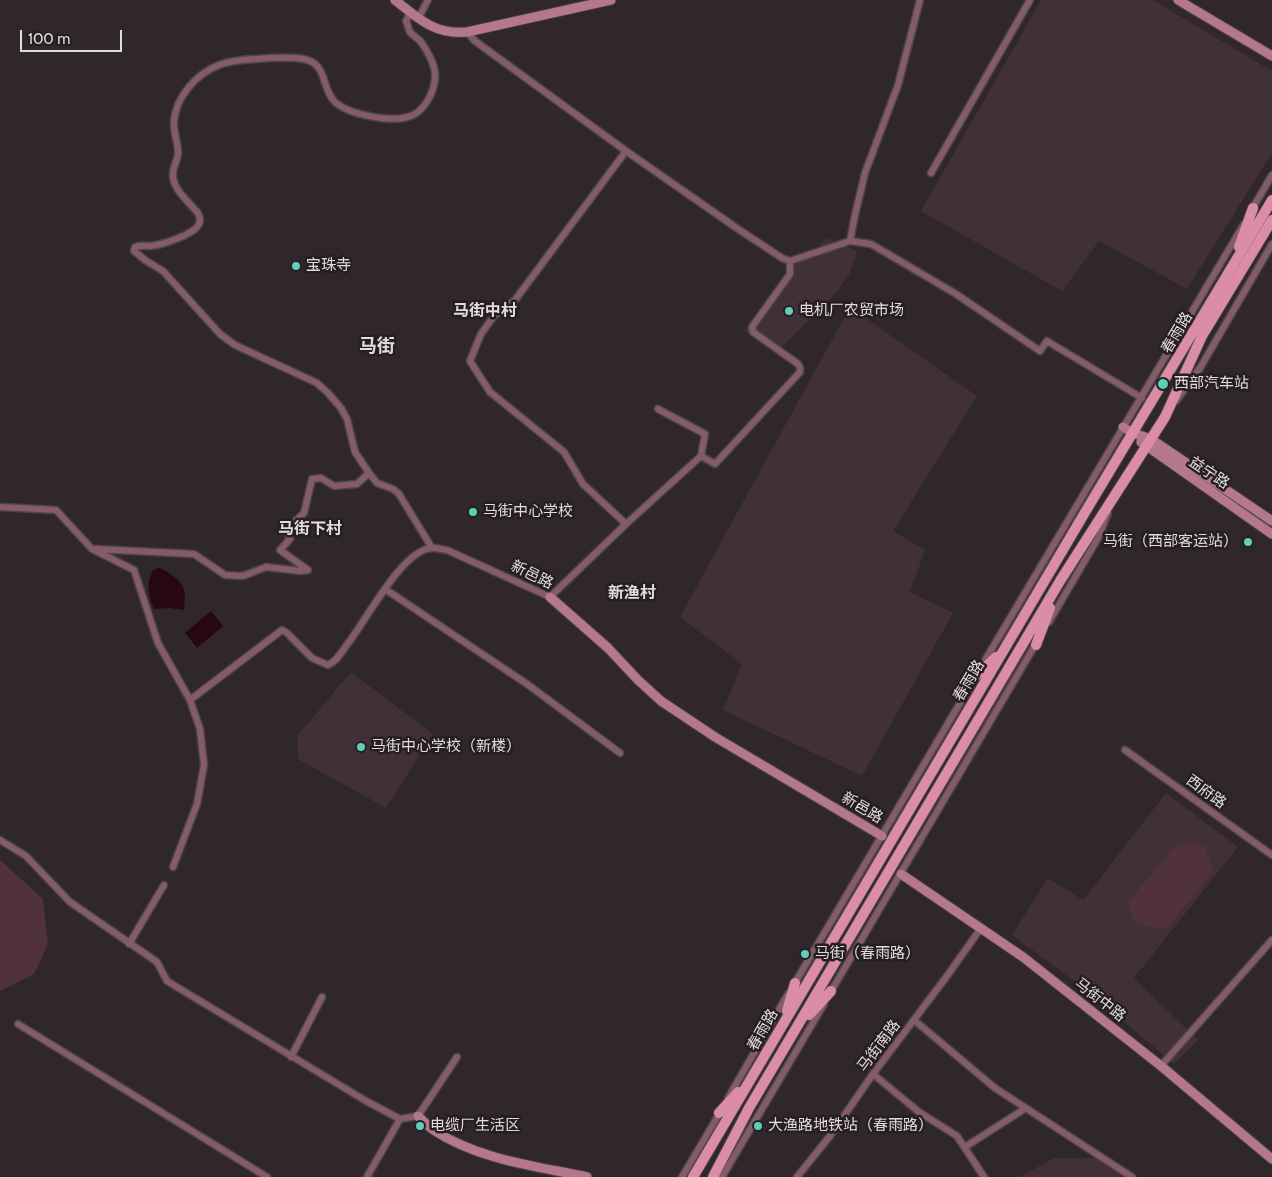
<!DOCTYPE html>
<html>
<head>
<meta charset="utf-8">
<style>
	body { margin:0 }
	#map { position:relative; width:1272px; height:1177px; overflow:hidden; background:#30272a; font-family:Cabin,sans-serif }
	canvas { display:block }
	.scale { position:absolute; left:20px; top:30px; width:102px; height:22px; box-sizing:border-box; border:2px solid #e1dbdd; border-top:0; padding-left:6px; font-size:15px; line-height:18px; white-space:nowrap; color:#e1dbdd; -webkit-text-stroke:4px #261e20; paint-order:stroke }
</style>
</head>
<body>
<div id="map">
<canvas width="1272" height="1177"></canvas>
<div class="scale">100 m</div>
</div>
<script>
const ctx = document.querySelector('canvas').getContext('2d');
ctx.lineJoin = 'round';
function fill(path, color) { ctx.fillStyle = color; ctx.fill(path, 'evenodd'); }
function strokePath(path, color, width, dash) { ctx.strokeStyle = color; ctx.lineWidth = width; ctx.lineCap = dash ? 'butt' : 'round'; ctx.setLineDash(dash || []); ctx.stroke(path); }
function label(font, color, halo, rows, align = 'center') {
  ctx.font = font + ' Cabin,"Noto Sans SC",sans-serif'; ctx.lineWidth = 5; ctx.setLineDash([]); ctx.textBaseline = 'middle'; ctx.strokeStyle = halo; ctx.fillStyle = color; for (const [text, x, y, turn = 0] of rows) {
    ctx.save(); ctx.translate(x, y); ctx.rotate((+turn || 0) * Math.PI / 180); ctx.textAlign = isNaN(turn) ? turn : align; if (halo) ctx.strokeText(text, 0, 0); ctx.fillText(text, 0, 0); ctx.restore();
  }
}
const built = new Path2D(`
	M 1041,0 L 1153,0 L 1272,71 L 1272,153 L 1187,289 L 1099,241 L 1062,291 L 921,211 Z
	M 826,238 L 857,251 L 850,273 L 837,292 L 778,351 L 745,331 L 792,267 L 798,255 L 815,251 Z
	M 850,307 L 977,396 L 893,531 L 925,550 L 910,592 L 953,613 L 862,776 L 723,710 L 742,664 L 680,617 Z
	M 351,672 L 433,734 L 386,808 L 298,759 L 298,735 Z
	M 1166,793 L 1238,847 L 1134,978 L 1198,1040 L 1174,1064 L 1085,989 L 1012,935 L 1048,878 L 1083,900 Z
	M 1054,1158 L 1096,1158 L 1125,1177 L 1020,1177 Z`);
const green = new Path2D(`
	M 1104,464 L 1106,466 L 1003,641 L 994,652 L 993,651 Z
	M 1036,630 L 1031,644 L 912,844 L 910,843 Z
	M 979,679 L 980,680 L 893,827 L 891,827 L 969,692 Z
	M 1178,843 L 1204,846 L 1214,871 L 1166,929 L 1135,924 L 1128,902 Z
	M 875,851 L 878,853 L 799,987 L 798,987 L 803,973 Z
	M 0,860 L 43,899 L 48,944 L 34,974 L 0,991 Z`);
const water = new Path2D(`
	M 159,568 C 167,570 181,580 184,589 C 186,595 184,604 184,610 L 169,608 L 154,609 C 148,596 146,583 153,570 Z
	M 211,611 L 223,626 L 197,648 L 185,633 Z`);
const street = new Path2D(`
	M 411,12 L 406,21 C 408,24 408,29 410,32 C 413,36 418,38 421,42 C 427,50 434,63 435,73 C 436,88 427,108 413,115 C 395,124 348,115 334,101 C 324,91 325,68 312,62 C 301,56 283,58 271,58 C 255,59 234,59 219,65 C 196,74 176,97 174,121 C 173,133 179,144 178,155 C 177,161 173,167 173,173 C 171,188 189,202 198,213 C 200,217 201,220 199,224 C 194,235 161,245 150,246 C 144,246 140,245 135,247 L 134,251 L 145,260 L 163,271 L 220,334 L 235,345 L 317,383 L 328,393 L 341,408 L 347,419 L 355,452 L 369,473 L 377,483 L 393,489 L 399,494 L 432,548
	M 419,17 L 428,0
	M 467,32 L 475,41 L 626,151 L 738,229 L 782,258 L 790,261 L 850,241 L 871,244 L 956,294 L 1040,351 L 1047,341 L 1142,398
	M 626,151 L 515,300 L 494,316 L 481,334 L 470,361 L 490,392 L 564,452 L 583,484 L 626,524
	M 931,173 L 1030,0
	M 1251,211 L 1272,175
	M 850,241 L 855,215 L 865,173 L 898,85 L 920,0
	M 1176,401 L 1200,368 L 1272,244
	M 701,456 L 715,464 L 800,372 L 800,368 L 798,364 L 753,332 L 752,327 L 790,274 L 790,261
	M 0,507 L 56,510 L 92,549 L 134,570 L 158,643 L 190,700 L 200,729 L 204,765 L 197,804 L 173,867
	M 96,549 L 194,554 L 225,575 L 243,576 L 266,567 L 301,571 L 308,570 L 280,550 L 290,539 L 286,530 L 304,513 L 312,479 L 321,478 L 334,486 L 357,484 L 369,473
	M 385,589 L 527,684 L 620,753
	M 1049,622 L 1098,538 L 1108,513
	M 981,667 L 1244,224
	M 190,700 L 282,630 L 287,633 L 312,658 L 328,665 C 336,662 341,653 346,646 C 365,623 401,551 431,548 C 436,547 442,550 447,550 L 550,597 L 626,524 L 701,456 L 705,434 L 658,409
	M 1125,750 L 1272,855
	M 0,840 L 26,856 L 70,902 L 157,962 L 167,981 L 366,1101 L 400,1119 L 418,1116 L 457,1057
	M 129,944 L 164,885
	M 793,986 L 976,676
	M 830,993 L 1037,642
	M 914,1020 L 995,1088 L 1132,1177
	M 18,1024 L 267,1177
	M 291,1057 L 322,997
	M 1161,1066 L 1272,940
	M 873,1074 L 919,1112 L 957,1136 L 984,1177
	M 728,1098 L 788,994
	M 965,1147 L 1026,1108
	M 367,1177 L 400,1119
	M 682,1177 L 721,1111
	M 722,1177 L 824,1004
	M 797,1177 L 830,1136 L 873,1074 L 947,976 L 981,928`);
const secondary = new Path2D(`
	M 395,0 C 419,19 435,35 467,32 L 611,0
	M 1178,0 L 1272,56
	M 1123,427 L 1133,433 L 1151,439 L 1272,521
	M 1141,442 L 1272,534
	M 550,597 L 608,648 L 638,680 L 661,701 L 715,737 L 882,836
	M 901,874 L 1023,957 L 1161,1066 L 1272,1159
	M 418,1116 C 423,1121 429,1127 435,1131 C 480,1160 536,1166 587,1177`);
const primary = new Path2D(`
	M 1239,247 L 1253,208
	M 1036,645 L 1050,608
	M 975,677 L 996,657
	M 787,1011 L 795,983
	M 809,1015 L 831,991
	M 719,1113 L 738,1092
	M 693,1177 L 1084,514 L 1272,200
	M 713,1177 L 749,1108 L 1060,581 L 1165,417 L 1202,336 L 1272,220`);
const markers = [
	[296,266,5,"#5cceba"],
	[789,311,5,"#5cceba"],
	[1163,384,6,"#5cceba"],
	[473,512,5,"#5cceba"],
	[1248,542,5,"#5cceba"],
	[361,747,5,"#5cceba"],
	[805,954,5,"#5cceba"],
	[420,1126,5,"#5cceba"],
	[758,1126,5,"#5cceba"]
];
const poiNames = [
	["宝珠寺",306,266],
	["电机厂农贸市场",799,311],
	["西部汽车站",1174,384],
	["马街中心学校",483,512],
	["马街（西部客运站）",1238,542,"right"],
	["马街中心学校（新楼）",371,747],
	["马街（春雨路）",815,954],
	["电缆厂生活区",430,1126],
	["大渔路地铁站（春雨路）",768,1126]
];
const streetNames = [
	["春雨路",1177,333,-59],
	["益宁路",1209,473,34],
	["新邑路",532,575,26],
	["春雨路",969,681,-59],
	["西府路",1206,792,36],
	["新邑路",862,808,31],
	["马街中路",1100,1000,38],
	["春雨路",763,1030,-60],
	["马街南路",879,1046,-53]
];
const neighbourhoodNames = [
	["马街中村",485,311],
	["马街下村",310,529],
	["新渔村",632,593]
];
const quarterNames = [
	["马街",377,347]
];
fill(built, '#413136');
fill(green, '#51323b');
fill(water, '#270713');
strokePath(street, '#4c4447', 9);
strokePath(secondary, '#4c4447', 11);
strokePath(primary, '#4c4447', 12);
strokePath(street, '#835c68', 6);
strokePath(secondary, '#b5788a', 9);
strokePath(primary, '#db8da5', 10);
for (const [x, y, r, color] of markers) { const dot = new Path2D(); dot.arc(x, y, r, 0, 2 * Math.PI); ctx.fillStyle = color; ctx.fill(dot); strokePath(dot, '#261e20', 2); }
label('15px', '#e1dbdd', '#261e20', poiNames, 'left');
label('15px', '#e1dbdd', '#261e20', streetNames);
label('bold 16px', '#e1dbdd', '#261e20', neighbourhoodNames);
label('bold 18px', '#e1dbdd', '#261e20', quarterNames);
</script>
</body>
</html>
